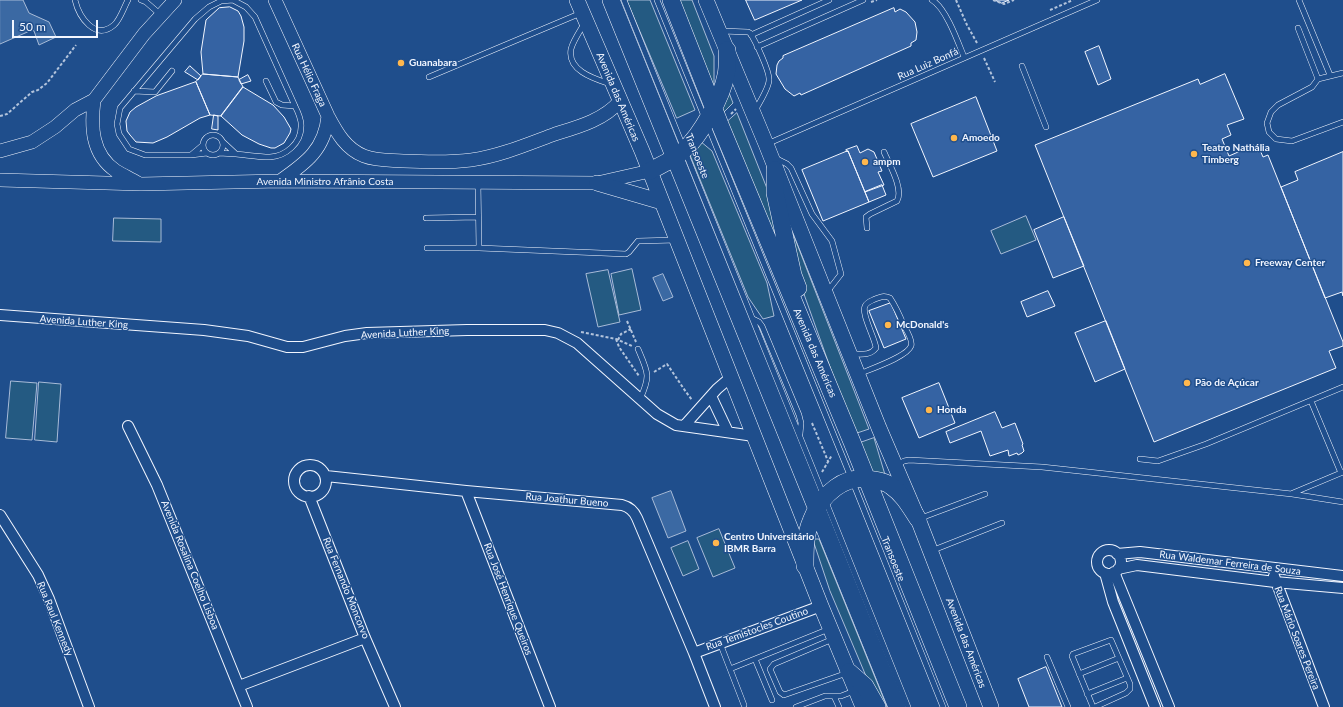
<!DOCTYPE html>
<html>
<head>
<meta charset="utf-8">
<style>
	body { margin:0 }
	#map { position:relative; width:1343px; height:707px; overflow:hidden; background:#1f4e8c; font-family:Lato,sans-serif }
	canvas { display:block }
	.scale { position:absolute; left:12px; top:20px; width:86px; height:18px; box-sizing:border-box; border:2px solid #f2f6ff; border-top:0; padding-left:5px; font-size:12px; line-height:14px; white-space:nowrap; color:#f2f6ff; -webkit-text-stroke:3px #1f4e8c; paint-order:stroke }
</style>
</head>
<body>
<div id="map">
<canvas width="1343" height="707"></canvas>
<div class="scale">50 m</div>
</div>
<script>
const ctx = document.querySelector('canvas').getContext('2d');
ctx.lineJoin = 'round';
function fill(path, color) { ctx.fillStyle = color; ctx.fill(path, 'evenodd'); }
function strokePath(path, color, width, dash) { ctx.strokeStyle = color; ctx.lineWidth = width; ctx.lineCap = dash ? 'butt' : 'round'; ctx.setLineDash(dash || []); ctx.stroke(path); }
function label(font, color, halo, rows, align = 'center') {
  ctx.font = font + ' Lato,sans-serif'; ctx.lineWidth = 3; ctx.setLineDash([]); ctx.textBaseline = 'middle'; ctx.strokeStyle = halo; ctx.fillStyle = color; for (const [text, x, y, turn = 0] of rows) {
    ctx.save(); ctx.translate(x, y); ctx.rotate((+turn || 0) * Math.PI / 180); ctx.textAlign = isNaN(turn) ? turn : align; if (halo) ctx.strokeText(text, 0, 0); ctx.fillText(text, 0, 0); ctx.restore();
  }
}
const green = new Path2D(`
	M 627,0 L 650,0 L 695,110 L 677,118 Z
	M 677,0 L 692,0 L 714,56 L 714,89 Z
	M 728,90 L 733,103 L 723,113 L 720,105 Z
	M 737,113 L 774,206 L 779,251 L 727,122 Z
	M 700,141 L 712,151 L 767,283 L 774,316 L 763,319 L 748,297 L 690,155 Z
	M 1026,216 L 1036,240 L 1001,254 L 991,231 Z
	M 114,218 L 161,219 L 161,242 L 113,241 Z
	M 790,226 L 869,429 L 854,434 L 795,269 Z
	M 632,269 L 641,310 L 619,315 L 611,274 Z
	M 608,270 L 620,322 L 598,327 L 586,274 Z
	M 11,381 L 37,383 L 32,440 L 6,438 Z
	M 39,382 L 61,384 L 57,442 L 35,440 Z
	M 874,438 L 886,478 L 869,475 L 857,444 Z
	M 719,529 L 735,568 L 713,577 L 697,538 Z
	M 813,539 L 819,539 L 887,707 L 879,707 L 874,695 L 830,591 Z
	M 688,541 L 699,569 L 683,576 L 671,548 Z`);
const water = new Path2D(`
	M 0,0 L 23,0 L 29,13 L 49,22 L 56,37 L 39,45 L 34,31 L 32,30 L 0,44 Z
	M 663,274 L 673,297 L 663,301 L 653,278 Z
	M 671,491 L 686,531 L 668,538 L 652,498 Z`);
const building = new Path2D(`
	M 746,0 L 802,0 L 755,20 Z
	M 995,0 L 1009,0 L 1002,3 Z
	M 230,7 L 238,11 L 241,16 L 244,27 L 244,41 L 238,77 L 203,74 L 201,52 L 206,20 L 219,8 Z
	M 894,8 L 895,12 L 900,9 L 906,12 L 915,22 L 917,32 L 916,40 L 911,43 L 911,46 L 801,95 L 800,93 L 794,96 L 785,89 L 776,74 L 777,65 L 779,61 L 783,58 L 783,56 Z
	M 1099,46 L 1111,79 L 1098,85 L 1085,52 Z
	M 190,66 L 201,76 L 198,80 L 185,72 Z
	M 203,74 L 238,77 L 243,87 L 221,116 L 210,115 L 196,82 Z
	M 1225,74 L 1244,119 L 1227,125 L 1231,135 L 1222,139 L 1229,156 L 1254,145 L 1257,152 L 1260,150 L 1263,157 L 1268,155 L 1343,342 L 1343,346 L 1329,351 L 1336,368 L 1154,442 L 1035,145 L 1198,79 L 1200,84 Z
	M 248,75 L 251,81 L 241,84 L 239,80 Z
	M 196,82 L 210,115 L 200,118 L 167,137 L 153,143 L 136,142 L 130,135 L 127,131 L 126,121 L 130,112 L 136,107 L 156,96 Z
	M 243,87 L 273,105 L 284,117 L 291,129 L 290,133 L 284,143 L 275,148 L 271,148 L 259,144 L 242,135 L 221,116 Z
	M 976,97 L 997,151 L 933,177 L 911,124 Z
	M 214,115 L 218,116 L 218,130 L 212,129 Z
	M 857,146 L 860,153 L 868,149 L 874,152 L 882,171 L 878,172 L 884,185 L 865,192 L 848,151 L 847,152 L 846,150 Z
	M 848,151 L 869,202 L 823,221 L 802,170 Z
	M 1343,152 L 1343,296 L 1342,292 L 1325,298 L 1281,187 L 1298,180 L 1295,172 Z
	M 882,185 L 886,195 L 869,202 L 865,192 Z
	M 1064,217 L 1084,266 L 1053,278 L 1034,230 Z
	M 1048,291 L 1055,306 L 1027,317 L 1021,302 Z
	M 891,303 L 906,339 L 884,348 L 869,311 Z
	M 1106,321 L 1125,369 L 1095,382 L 1075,333 Z
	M 939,383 L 955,423 L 919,438 L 902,398 Z
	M 995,412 L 1002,428 L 1015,423 L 1023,444 L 1022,445 L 1024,451 L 1022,453 L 1018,455 L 1017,453 L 1009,456 L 1008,450 L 990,456 L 981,431 L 950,443 L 946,432 Z
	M 1046,667 L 1062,707 L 1029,707 L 1018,679 Z`);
const path = new Path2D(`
	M 956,0 L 967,25 L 977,43
	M 993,0 L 1004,4 L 1014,0
	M 871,2 L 877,0
	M 1050,10 L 1073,0
	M 984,58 L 995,82
	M 731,114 L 736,109
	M 0,116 L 7,114 L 32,92 L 38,90 L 47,83 L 76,45
	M 627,321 L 636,342
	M 581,332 L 616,339 L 632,346
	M 616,339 L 619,347 L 639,376
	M 618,340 L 621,334 L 631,329
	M 654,372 L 667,364 L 686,392 L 692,400
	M 812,423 L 828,461
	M 822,472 L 832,455`);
const service = new Path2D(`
	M 75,0 C 79,17 95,41 114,25 C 120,20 124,7 128,0
	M 141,0 L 146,2 L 161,15
	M 624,0 L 823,494
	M 657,0 L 704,116
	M 932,0 C 946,8 958,42 964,57
	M 1299,0 L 1330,75
	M 584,24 C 580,31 573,41 571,49 C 567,71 595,79 610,84
	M 1298,28 L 1318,79
	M 722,31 L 748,32 L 750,33 C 755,40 770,72 769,80 C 769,88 759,103 755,111
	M 751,35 L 829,0
	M 757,47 L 863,0
	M 1022,66 L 1046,127
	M 1343,73 L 1318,79 L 1312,87 L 1278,105 L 1271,112 L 1267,123 L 1269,132 L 1276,139 L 1292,141 L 1343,122
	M 429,77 L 581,13
	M 266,81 L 276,102 L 282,105 L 295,106
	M 134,91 L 155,92 L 172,71
	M 708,126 L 852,480 L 943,707
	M203 145a10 10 0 1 1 20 0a10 10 0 1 1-20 0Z
	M 767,144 L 1097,0
	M 203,145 L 191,155 L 207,153
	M 219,153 L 236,154 L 222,141
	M 191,155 L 145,155 L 129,149 L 119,134 L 117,124 L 120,108 L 195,19 L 209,7 L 221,1 L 233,0 L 246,7 L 255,17 L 295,106 C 298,112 302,120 301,127 C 301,143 286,156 270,157 C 259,157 247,155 236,154
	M 775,158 L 787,164 L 791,168 L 812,214 L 832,241 L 841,274 L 827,292
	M 478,183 L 479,248
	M 426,218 L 478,217
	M 867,228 L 866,217 L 870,214 L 897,201 C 904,189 889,164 884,152
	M 427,248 L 479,248 L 626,254 L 629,252 L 638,241 L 676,240
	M 753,319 L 759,322 L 762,326 L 799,415 L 801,423 L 800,434
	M 638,349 C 648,372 651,376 640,399
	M 852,354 C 861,354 870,356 876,348 C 875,338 861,314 865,306 C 867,302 871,301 875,299 C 881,297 884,295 890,298 C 896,307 900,316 904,326 C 907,331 913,341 911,346 C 907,357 870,369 859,374
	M 1311,401 L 1341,473
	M 1140,459 L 1158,461 L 1206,444 L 1343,387
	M 897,465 L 904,461 L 909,460 L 1042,467 L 1292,494 L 1343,502
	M 1293,493 L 1343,472
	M 826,502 L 908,707
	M 921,518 L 985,494
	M 931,551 L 1002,523
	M 833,639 L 774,664 L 770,669 L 780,692 L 784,695 L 847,673
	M 720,643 L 744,705
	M 1047,657 L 1068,707
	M 755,659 L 772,700
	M 730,669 L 829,629
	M 1079,674 L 1119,658
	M 1087,694 L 1127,678
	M 834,696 L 839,707
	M 796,707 L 825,696 L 841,696 L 854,691
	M 1093,707 L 1072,656 L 1073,654 L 1111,640 L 1130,684 L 1130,689 L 1126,693 L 1095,707`);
const minor = new Path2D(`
	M 0,315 L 204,330 L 248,336 L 287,347 L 303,347 L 345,336 L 367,333 L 467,330 L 545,330 L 558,333 L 577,343 L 657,414 L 676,425 L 754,436
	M 711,396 L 728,432
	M 128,426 L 157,485 L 247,707
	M 684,426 L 717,389 L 731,377
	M294 481a16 16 0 1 1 32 0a16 16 0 1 1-32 0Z
	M 326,476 L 466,491 L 622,505 C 630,507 634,511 637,518 L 694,653 L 715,707
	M 466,491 L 550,707
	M 309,496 L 365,638 L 395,707
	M 0,515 L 38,575 L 49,599 L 89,707
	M1097 562a12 12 0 1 1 24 0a12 12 0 1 1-24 0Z
	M 1117,554 L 1140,552 L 1343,576
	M 1118,569 L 1137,565 L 1275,582 L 1343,588
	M 1114,572 L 1169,707
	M 1105,573 L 1113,602 L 1155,707
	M 1274,576 L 1324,707
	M 694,653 L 821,606
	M 239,686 L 365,638`);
const tertiary = new Path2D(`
	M 275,0 L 328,116 C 337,133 346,149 364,156 C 377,161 390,160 403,161 C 426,162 448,163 471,160 C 500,156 528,144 555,134 C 578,127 604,120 620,101
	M 94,100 C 91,126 91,154 116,171 C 123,175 131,179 138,183
	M 0,151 L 32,142 L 55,127 L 75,110 L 94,100 L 144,34 L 175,0
	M 0,180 L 141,184 L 280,181 L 597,183 L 650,171
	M 280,181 C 306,163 325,149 328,116`);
const secondary = new Path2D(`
	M 577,0 L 642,151 L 821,606 L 863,707
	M 706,0 L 766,144 L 879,428 L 918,519 L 991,707
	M 597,183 L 662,202`);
const trunk = new Path2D(`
	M 611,0 L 897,707
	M 671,0 L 721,127 L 852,442 L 958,707
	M 775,170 L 775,193 L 793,275 L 798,288
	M 650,171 C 661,165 675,159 684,150 C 701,135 722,97 726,75 C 728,66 727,58 727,50
	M 805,566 C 805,550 805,535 811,521 C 821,494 845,473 874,480 C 881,481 886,482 891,486 C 904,495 910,507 918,519
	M 849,672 L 865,686 L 877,707`);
const markers = [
	[401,63,4,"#ffb74d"],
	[954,138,4,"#ffb74d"],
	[1194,154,4,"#ffb74d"],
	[865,162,4,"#ffb74d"],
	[1247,263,4,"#ffb74d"],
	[888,325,4,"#ffb74d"],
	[1187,383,4,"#ffb74d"],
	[929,410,4,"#ffb74d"],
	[716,543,4,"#ffb74d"]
];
const poiNames = [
	["Guanabara",409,63],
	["Amoedo",962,138],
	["Teatro Nathália",1202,148],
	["Timberg",1202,160],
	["ampm",873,162],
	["Freeway Center",1255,263],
	["McDonald's",896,325],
	["Pão de Açúcar",1195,383],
	["Honda",937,410],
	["Centro Universitário",724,537],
	["IBMR Barra",724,549]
];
const streetNames = [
	["Rua Luiz Bonfá",928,64,-24],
	["Rua Hélio Fraga",309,75,65],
	["Avenida das Américas",618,97,67],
	["Transoeste",697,156,68],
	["Avenida Ministro Afrânio Costa",325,182],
	["Avenida Luther King",84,322,4],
	["Avenida Luther King",405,333,-3],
	["Avenida das Américas",815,353,67],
	["Rua Joathur Bueno",567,500,5],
	["Transoeste",893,559,68],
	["Rua Waldemar Ferreira de Souza",1230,563,7],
	["Avenida Rosalina Coelho Lisboa",190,565,68],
	["Rua Fernando Moncorvo",346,588,68],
	["Rua José Henrique Queiros",508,599,69],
	["Rua Raul Kennedy",55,619,68],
	["Rua Temistocles Coutino",757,629,-20],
	["Rua Mário Soares Pereira",1297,638,69],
	["Avenida das Américas",966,643,69]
];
fill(green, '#245a82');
strokePath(green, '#a8bbd7', 1);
fill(water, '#3b69a3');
strokePath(water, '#a8bbd7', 1);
fill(building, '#3563a3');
strokePath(building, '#f2f6ff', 1);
strokePath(service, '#f2f6ff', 6);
strokePath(minor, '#f2f6ff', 12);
strokePath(tertiary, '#f2f6ff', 14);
strokePath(secondary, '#f2f6ff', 16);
strokePath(trunk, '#f2f6ff', 18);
strokePath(path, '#b3c4dc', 2, [3, 2]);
strokePath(service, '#1f4e8c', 5);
strokePath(minor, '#1f4e8c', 10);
strokePath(tertiary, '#1f4e8c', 13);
strokePath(secondary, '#1f4e8c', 15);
strokePath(trunk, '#1f4e8c', 17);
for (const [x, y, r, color] of markers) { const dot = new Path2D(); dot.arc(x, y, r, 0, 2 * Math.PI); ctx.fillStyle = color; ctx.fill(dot); strokePath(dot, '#1f4e8c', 1.5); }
label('bold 10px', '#f2f6ff', '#1f4e8c', poiNames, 'left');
label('10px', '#f2f6ff', '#1f4e8c', streetNames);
</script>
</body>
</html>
